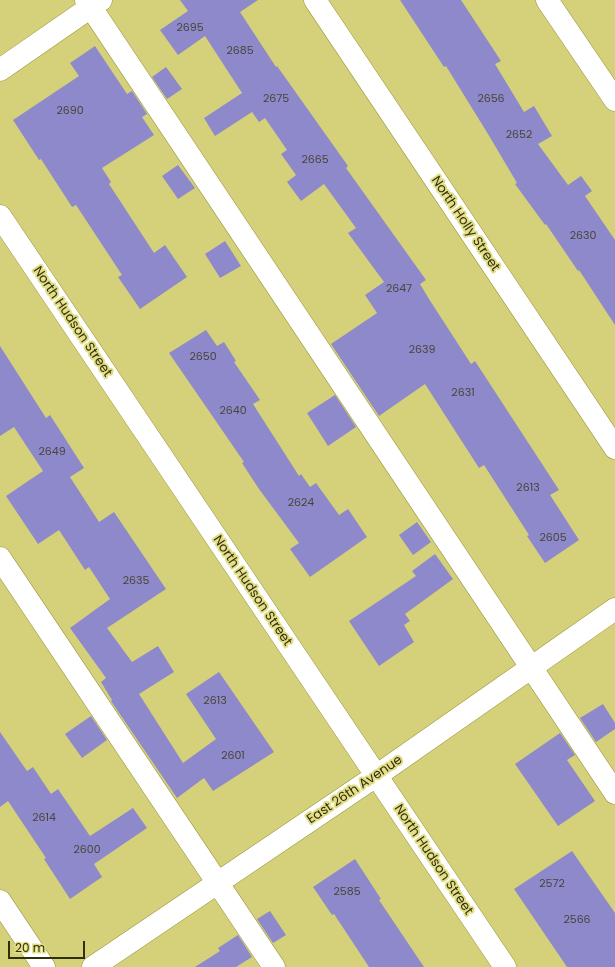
<!DOCTYPE html>
<html>
<head>
<meta charset="utf-8">
<style>
	body { margin:0 }
	#map { position:relative; width:615px; height:967px; overflow:hidden; background:#d5d17a; font-family:Poppins,sans-serif }
	canvas { display:block }
	.scale { position:absolute; left:8px; top:941px; width:77px; height:18px; box-sizing:border-box; border:2px solid #312f09; border-top:0; padding-left:5px; font-size:12px; line-height:14px; white-space:nowrap; color:#312f09; -webkit-text-stroke:3px #e2de87; paint-order:stroke }
</style>
</head>
<body>
<div id="map">
<canvas width="615" height="967"></canvas>
<div class="scale">20 m</div>
</div>
<script>
const ctx = document.querySelector('canvas').getContext('2d');
ctx.lineJoin = 'round';
function fill(path, color) { ctx.fillStyle = color; ctx.fill(path, 'evenodd'); }
function strokePath(path, color, width, dash) { ctx.strokeStyle = color; ctx.lineWidth = width; ctx.lineCap = dash ? 'butt' : 'round'; ctx.setLineDash(dash || []); ctx.stroke(path); }
function label(font, color, halo, rows, align = 'center') {
  ctx.font = font + ' Poppins,sans-serif'; ctx.lineWidth = 4; ctx.setLineDash([]); ctx.textBaseline = 'middle'; ctx.strokeStyle = halo; ctx.fillStyle = color; for (const [text, x, y, turn = 0] of rows) {
    ctx.save(); ctx.translate(x, y); ctx.rotate((+turn || 0) * Math.PI / 180); ctx.textAlign = isNaN(turn) ? turn : align; if (halo) ctx.strokeText(text, 0, 0); ctx.fillText(text, 0, 0); ctx.restore();
  }
}
const building = new Path2D(`
	M 180,0 L 258,0 L 240,12 L 276,67 L 277,66 L 348,166 L 346,168 L 426,280 L 420,284 L 429,299 L 471,364 L 475,361 L 559,490 L 550,495 L 579,540 L 545,563 L 527,536 L 529,535 L 484,465 L 479,468 L 425,384 L 379,416 L 331,344 L 377,313 L 365,295 L 384,282 L 348,233 L 356,228 L 324,184 L 301,201 L 287,182 L 296,175 L 281,154 L 287,150 L 265,118 L 259,122 L 252,112 L 215,136 L 204,118 L 242,93 L 205,36 L 178,55 L 160,30 L 188,11 Z
	M 400,0 L 461,0 L 501,61 L 495,64 L 524,112 L 534,106 L 552,136 L 538,144 L 568,185 L 581,176 L 592,191 L 585,196 L 615,240 L 615,325 L 579,270 L 578,271 L 546,224 L 545,225 L 515,184 L 517,183 L 488,134 L 446,66 L 444,67 Z
	M 95,46 L 127,94 L 132,91 L 147,114 L 142,117 L 154,135 L 102,168 L 111,182 L 109,184 L 154,253 L 165,245 L 187,277 L 140,309 L 118,277 L 122,275 L 76,205 L 72,207 L 41,159 L 39,160 L 13,120 L 79,76 L 70,63 Z
	M 166,67 L 182,89 L 167,99 L 152,77 Z
	M 178,165 L 195,188 L 178,199 L 162,176 Z
	M 225,241 L 241,266 L 220,278 L 205,254 Z
	M 206,330 L 217,346 L 224,342 L 236,361 L 234,362 L 260,400 L 253,404 L 299,476 L 301,474 L 310,487 L 316,483 L 339,515 L 348,509 L 367,537 L 310,577 L 290,549 L 299,543 L 259,489 L 242,463 L 244,462 L 169,353 Z
	M 0,346 L 46,418 L 50,415 L 84,468 L 70,477 L 99,522 L 114,512 L 166,589 L 107,628 L 132,662 L 158,646 L 174,672 L 139,694 L 183,763 L 216,739 L 186,694 L 219,672 L 274,752 L 213,791 L 204,778 L 177,798 L 111,701 L 112,700 L 101,682 L 106,678 L 70,628 L 110,599 L 89,567 L 85,570 L 59,530 L 38,544 L 6,496 L 43,471 L 14,427 L 0,436 Z
	M 335,395 L 356,427 L 328,446 L 307,413 Z
	M 417,522 L 431,542 L 413,555 L 399,535 Z
	M 435,554 L 453,579 L 405,614 L 410,621 L 404,625 L 414,642 L 379,666 L 349,621 L 416,576 L 412,571 Z
	M 603,704 L 615,723 L 615,729 L 596,742 L 580,718 Z
	M 91,716 L 107,740 L 82,758 L 65,734 Z
	M 0,732 L 27,771 L 33,767 L 51,794 L 58,789 L 90,836 L 133,808 L 147,828 L 94,864 L 102,877 L 70,899 L 44,859 L 46,858 L 8,801 L 0,807 Z
	M 560,733 L 575,755 L 567,760 L 595,801 L 558,826 L 515,764 Z
	M 572,851 L 615,913 L 615,967 L 567,967 L 514,889 Z
	M 355,859 L 381,899 L 379,900 L 424,967 L 369,967 L 334,914 L 332,915 L 313,887 Z
	M 270,911 L 286,935 L 273,943 L 257,919 Z
	M 238,935 L 252,957 L 236,967 L 195,967 L 220,951 L 218,948 Z`);
const minor = new Path2D(`
	M 86,0 L 615,793
	M 315,0 L 615,448
	M 547,0 L 615,100
	M 0,70 L 101,0
	M 0,216 L 505,967
	M 0,558 L 274,967
	M 0,901 L 44,967
	M 93,967 L 376,776 L 615,609`);
const numberNames = [
	["2695",190,28],
	["2685",240,51],
	["2675",276,99],
	["2656",491,99],
	["2690",70,111],
	["2652",519,135],
	["2665",315,160],
	["2630",583,236],
	["2647",399,289],
	["2639",422,350],
	["2650",203,357],
	["2631",463,393],
	["2640",233,411],
	["2649",52,452],
	["2613",528,488],
	["2624",301,503],
	["2605",553,538],
	["2635",136,581],
	["2613",215,701],
	["2601",233,756],
	["2614",44,818],
	["2600",87,850],
	["2572",552,884],
	["2585",347,892],
	["2566",577,920]
];
const streetNames = [
	["North Holly Street",465,224,56],
	["North Hudson Street",72,322,56],
	["North Hudson Street",252,591,56],
	["East 26th Avenue",355,790,-34],
	["North Hudson Street",433,860,56]
];
fill(building, '#8d89cb');
strokePath(minor, '#9c973f', 23);
strokePath(minor, '#fff', 22);
label('11px', '#48463a', null, numberNames);
label('13px', '#312f09', '#e2de87', streetNames);
</script>
</body>
</html>
